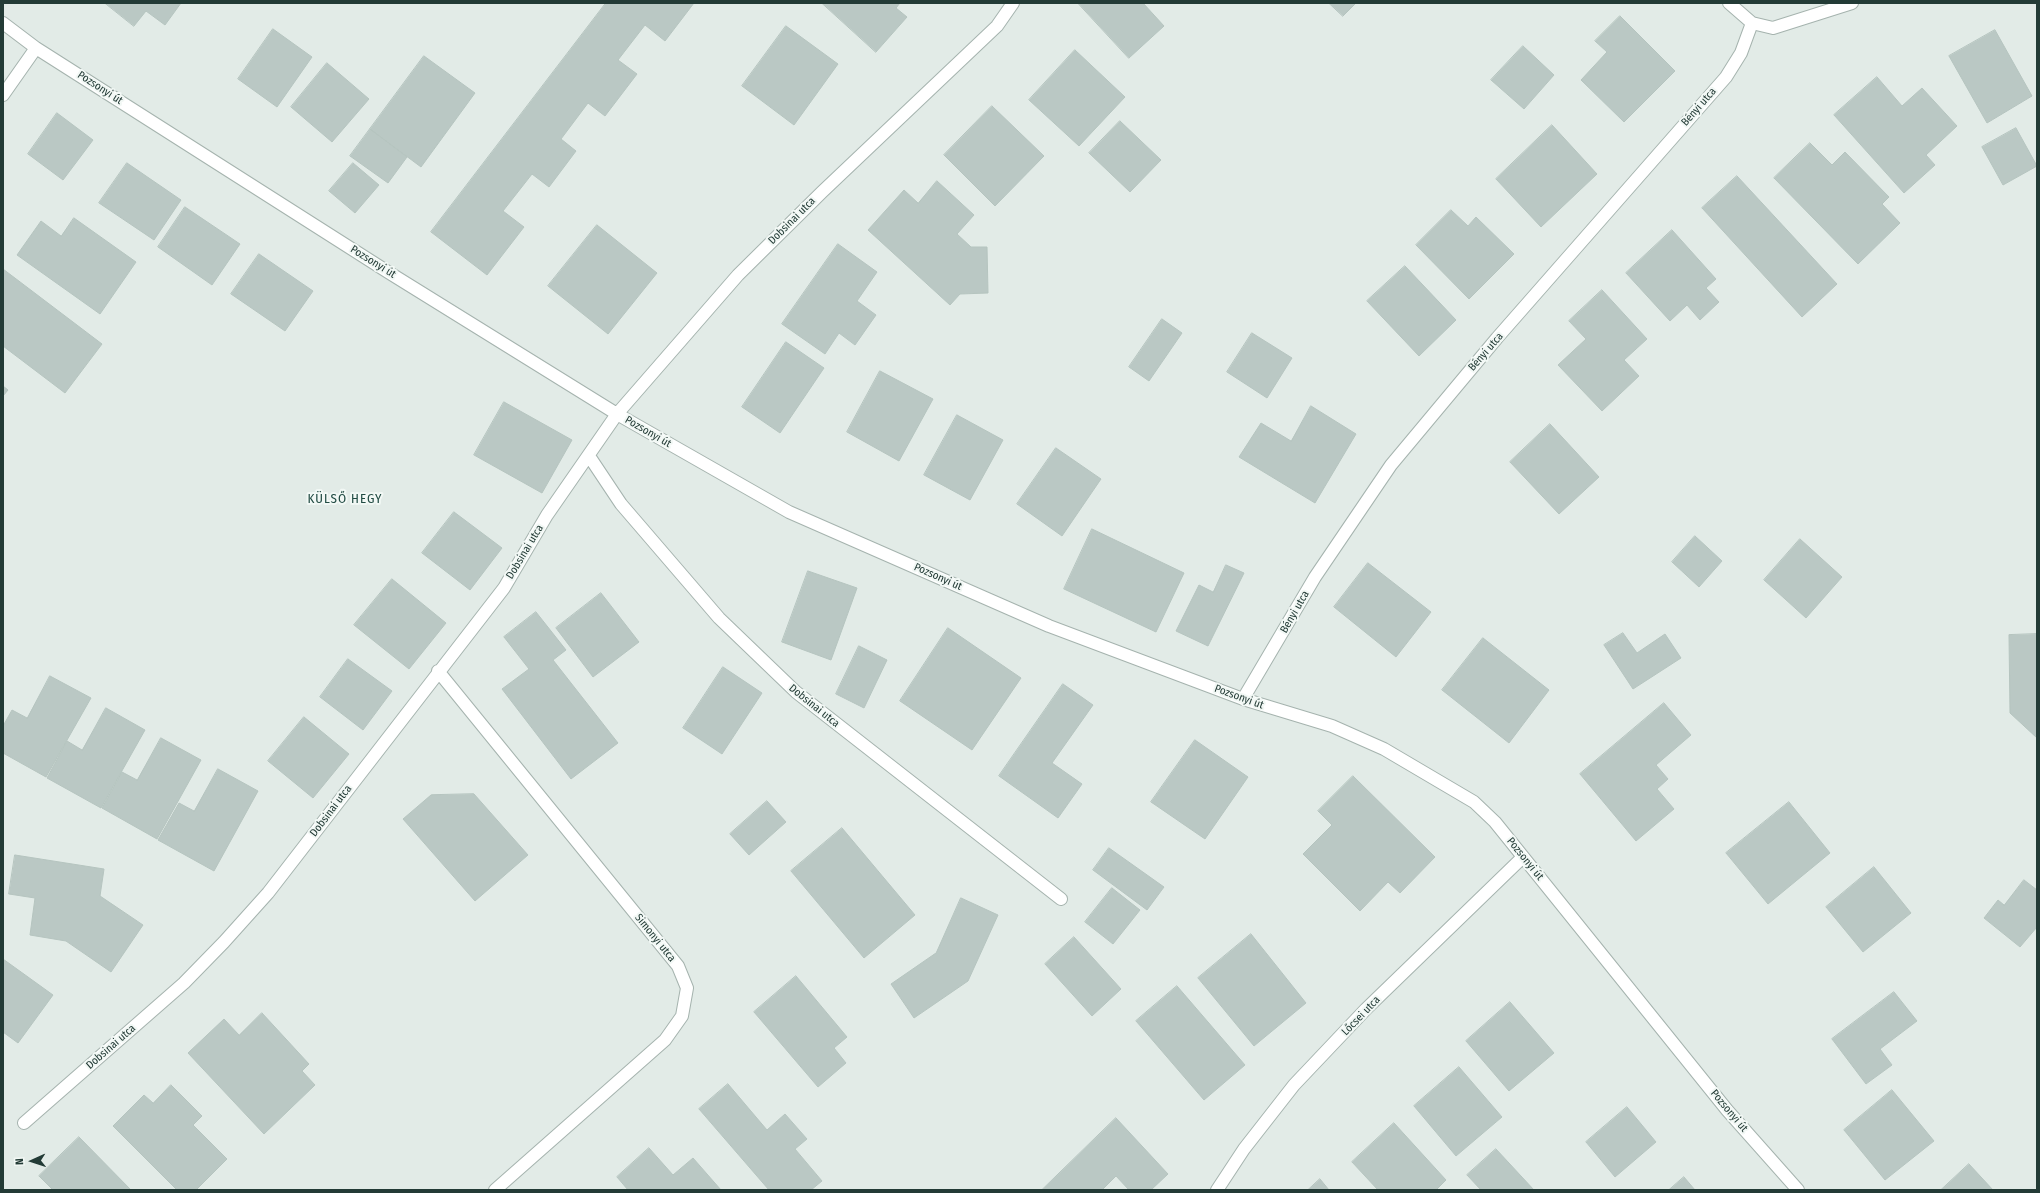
<!DOCTYPE html>
<html>
<head>
<meta charset="utf-8">
<style>
	body { margin:0 }
	#map { position:relative; width:2040px; height:1193px; overflow:hidden; background:#e2ebe7; font-family:"Fira Sans Condensed",sans-serif }
	canvas { display:block }
	.frame { position:absolute; inset:0; border:4px solid #233b36; pointer-events:none }
	.north { position:absolute; left:12px; top:1141px; width:40px; height:40px; -webkit-text-stroke:3px #f2f8f5; paint-order:stroke; rotate:267deg; font-size:11px; font-weight:700; line-height:16px; text-align:center; color:#233b36 }
	.north::after { content:''; display:block; margin:auto; width:14px; height:18px; background:#233b36; clip-path:polygon(50% 0,100% 100%,50% 72%,0 100%) }
</style>
</head>
<body>
<div id="map">
<canvas width="2040" height="1193"></canvas>
<div class="frame"></div>
<div class="north">N</div>
</div>
<script>
const ctx = document.querySelector('canvas').getContext('2d');
ctx.lineJoin = 'round';
function fill(path, color) { ctx.fillStyle = color; ctx.fill(path, 'evenodd'); }
function strokePath(path, color, width, dash) { ctx.strokeStyle = color; ctx.lineWidth = width; ctx.lineCap = dash ? 'butt' : 'round'; ctx.setLineDash(dash || []); ctx.stroke(path); }
function label(font, color, halo, rows, align = 'center') {
  ctx.font = font + ' "Fira Sans Condensed",sans-serif'; ctx.lineWidth = 4; ctx.setLineDash([]); ctx.textBaseline = 'middle'; ctx.strokeStyle = halo; ctx.fillStyle = color; for (const [text, x, y, turn = 0] of rows) {
    ctx.save(); ctx.translate(x, y); ctx.rotate((+turn || 0) * Math.PI / 180); ctx.textAlign = isNaN(turn) ? turn : align; if (halo) ctx.strokeText(text, 0, 0); ctx.fillText(text, 0, 0); ctx.restore();
  }
}
const building = new Path2D(`
	M 105,3 L 181,3 L 165,25 L 146,11 L 134,26 Z
	M 606,3 L 694,3 L 665,41 L 645,25 L 618,60 L 637,74 L 605,116 L 588,103 L 561,139 L 576,151 L 549,187 L 532,174 L 503,211 L 524,227 L 487,275 L 431,232 Z
	M 822,3 L 900,3 L 896,8 L 907,17 L 876,52 Z
	M 1078,3 L 1143,3 L 1164,26 L 1129,58 Z
	M 1329,3 L 1356,3 L 1343,16 Z
	M 1620,16 L 1675,71 L 1624,122 L 1581,80 L 1607,52 L 1595,41 Z
	M 786,26 L 838,64 L 794,125 L 742,86 Z
	M 273,29 L 312,57 L 277,107 L 238,79 Z
	M 1995,30 L 2032,96 L 1987,123 L 1949,56 Z
	M 1523,46 L 1554,75 L 1524,109 L 1491,80 Z
	M 1075,50 L 1125,97 L 1079,146 L 1029,100 Z
	M 424,56 L 475,93 L 421,167 L 370,129 Z
	M 327,63 L 369,99 L 332,142 L 291,107 Z
	M 1877,77 L 1902,106 L 1922,88 L 1957,126 L 1926,155 L 1935,165 L 1904,193 L 1834,115 Z
	M 992,106 L 1044,156 L 995,206 L 944,155 Z
	M 57,113 L 93,140 L 63,180 L 28,154 Z
	M 1120,121 L 1161,160 L 1130,192 L 1089,153 Z
	M 1552,125 L 1597,174 L 1541,227 L 1496,179 Z
	M 2016,128 L 2037,166 L 2003,185 L 1982,147 Z
	M 370,129 L 407,157 L 388,183 L 350,156 Z
	M 1810,143 L 1832,165 L 1845,152 L 1889,197 L 1882,204 L 1900,223 L 1858,264 L 1774,178 Z
	M 127,163 L 181,200 L 154,240 L 99,203 Z
	M 353,163 L 379,185 L 355,213 L 329,191 Z
	M 1737,176 L 1837,284 L 1802,317 L 1702,208 Z
	M 937,181 L 974,215 L 957,234 L 971,247 L 987,247 L 988,293 L 960,294 L 950,305 L 868,230 L 904,190 L 918,203 Z
	M 185,207 L 240,244 L 212,285 L 158,247 Z
	M 1451,210 L 1468,226 L 1476,217 L 1514,254 L 1469,299 L 1416,245 Z
	M 74,218 L 136,262 L 100,314 L 17,255 L 41,221 L 61,236 Z
	M 597,225 L 657,273 L 608,334 L 548,286 Z
	M 1672,230 L 1716,279 L 1706,288 L 1719,302 L 1700,320 L 1687,305 L 1670,321 L 1626,273 Z
	M 838,244 L 877,272 L 857,301 L 876,315 L 855,345 L 839,333 L 825,354 L 782,324 Z
	M 259,254 L 313,291 L 285,331 L 231,294 Z
	M 1405,266 L 1456,320 L 1419,356 L 1367,301 Z
	M 3,269 L 102,344 L 65,393 L 3,346 Z
	M 1602,290 L 1647,339 L 1624,360 L 1639,376 L 1602,411 L 1558,365 L 1586,339 L 1569,321 Z
	M 1162,319 L 1182,333 L 1149,381 L 1129,367 Z
	M 1252,333 L 1292,358 L 1267,398 L 1227,372 Z
	M 786,342 L 824,368 L 780,433 L 742,407 Z
	M 880,371 L 933,399 L 899,461 L 847,432 Z
	M 3,386 L 8,390 L 3,396 Z
	M 504,402 L 572,440 L 542,493 L 474,455 Z
	M 1311,406 L 1356,434 L 1315,503 L 1239,457 L 1261,423 L 1291,441 Z
	M 957,415 L 1003,440 L 970,500 L 924,475 Z
	M 1550,424 L 1599,477 L 1559,514 L 1510,462 Z
	M 1056,448 L 1101,479 L 1062,536 L 1017,504 Z
	M 454,512 L 502,548 L 470,590 L 422,553 Z
	M 1092,529 L 1184,573 L 1156,632 L 1064,589 Z
	M 1695,536 L 1722,561 L 1699,587 L 1672,562 Z
	M 1800,539 L 1842,577 L 1806,618 L 1764,580 Z
	M 1368,563 L 1431,612 L 1396,657 L 1334,607 Z
	M 1226,565 L 1244,573 L 1208,646 L 1176,631 L 1199,585 L 1213,592 Z
	M 808,571 L 857,588 L 831,660 L 782,642 Z
	M 392,579 L 446,623 L 409,669 L 354,625 Z
	M 601,593 L 639,642 L 593,677 L 556,628 Z
	M 536,612 L 566,650 L 553,660 L 618,743 L 571,779 L 502,689 L 529,669 L 504,637 Z
	M 948,628 L 1021,678 L 972,750 L 900,701 Z
	M 1623,633 L 1637,653 L 1665,634 L 1681,658 L 1633,689 L 1604,645 Z
	M 2037,634 L 2037,738 L 2010,713 L 2009,635 Z
	M 1483,638 L 1549,690 L 1509,743 L 1442,690 Z
	M 859,646 L 887,660 L 864,708 L 836,694 Z
	M 348,659 L 392,691 L 363,730 L 320,697 Z
	M 723,667 L 762,693 L 722,754 L 683,728 Z
	M 50,676 L 91,698 L 46,777 L 3,753 L 3,726 L 12,710 L 27,718 Z
	M 1063,684 L 1093,705 L 1052,763 L 1082,784 L 1058,818 L 999,776 Z
	M 1664,703 L 1691,735 L 1656,765 L 1668,779 L 1657,789 L 1674,809 L 1636,841 L 1580,774 Z
	M 106,708 L 145,730 L 101,808 L 47,778 L 67,741 L 82,750 Z
	M 304,717 L 349,754 L 313,798 L 268,761 Z
	M 161,738 L 201,760 L 157,839 L 102,808 L 122,772 L 137,780 Z
	M 1195,740 L 1248,777 L 1205,839 L 1151,802 Z
	M 218,769 L 258,791 L 214,871 L 158,840 L 179,803 L 194,811 Z
	M 1353,776 L 1435,857 L 1400,893 L 1388,882 L 1360,911 L 1303,854 L 1332,825 L 1318,811 Z
	M 474,794 L 528,855 L 475,901 L 403,819 L 431,795 Z
	M 767,801 L 786,822 L 749,855 L 730,834 Z
	M 1789,802 L 1830,853 L 1768,904 L 1726,853 Z
	M 842,828 L 915,915 L 864,958 L 791,871 Z
	M 1109,848 L 1164,887 L 1147,910 L 1093,870 Z
	M 15,855 L 104,869 L 100,896 L 143,925 L 111,972 L 66,941 L 30,935 L 35,898 L 9,894 Z
	M 1874,867 L 1911,913 L 1863,952 L 1826,907 Z
	M 2024,880 L 2037,890 L 2037,927 L 2020,947 L 1984,918 L 1998,900 L 2004,905 Z
	M 1112,888 L 1140,910 L 1113,944 L 1085,922 Z
	M 961,898 L 998,915 L 968,981 L 914,1018 L 891,984 L 936,953 Z
	M 1251,934 L 1306,1003 L 1254,1046 L 1198,978 Z
	M 1074,937 L 1121,989 L 1092,1016 L 1045,964 Z
	M 3,959 L 53,995 L 18,1043 L 3,1032 Z
	M 796,976 L 847,1037 L 834,1048 L 846,1063 L 818,1087 L 754,1012 Z
	M 1177,986 L 1245,1065 L 1204,1100 L 1136,1021 Z
	M 1894,992 L 1917,1021 L 1880,1049 L 1892,1065 L 1866,1084 L 1832,1039 Z
	M 1510,1002 L 1554,1053 L 1509,1091 L 1466,1041 Z
	M 262,1013 L 309,1064 L 302,1071 L 315,1085 L 264,1134 L 188,1053 L 224,1019 L 239,1035 Z
	M 1459,1067 L 1502,1117 L 1456,1156 L 1414,1106 Z
	M 728,1084 L 767,1130 L 785,1114 L 807,1139 L 795,1149 L 822,1181 L 811,1190 L 769,1190 L 699,1109 Z
	M 171,1085 L 202,1116 L 193,1125 L 227,1159 L 196,1190 L 177,1190 L 113,1126 L 144,1095 L 153,1103 Z
	M 1892,1090 L 1934,1141 L 1885,1180 L 1844,1130 Z
	M 1627,1107 L 1656,1142 L 1615,1177 L 1586,1142 Z
	M 1116,1118 L 1168,1174 L 1151,1190 L 1129,1190 L 1116,1176 L 1102,1190 L 1042,1190 Z
	M 1394,1123 L 1446,1180 L 1436,1190 L 1378,1190 L 1352,1162 Z
	M 79,1137 L 131,1190 L 53,1190 L 39,1176 Z
	M 649,1148 L 673,1175 L 693,1158 L 721,1190 L 628,1190 L 617,1177 Z
	M 1496,1149 L 1534,1190 L 1481,1190 L 1467,1175 Z
	M 1969,1164 L 1993,1190 L 1941,1190 Z
	M 1684,1177 L 1695,1190 L 1669,1190 Z
	M 1320,1179 L 1329,1190 L 1308,1190 Z`);
const minor = new Path2D(`
	M 1729,3 L 1752,23 L 1773,28 L 1852,3
	M 3,23 L 36,48 L 388,272 L 617,414 L 789,512 L 1049,626 L 1243,699 L 1332,726 L 1384,749 L 1474,802 L 1495,822 L 1727,1110 L 1798,1190
	M 3,95 L 36,48
	M 589,456 L 621,504 L 719,618 L 796,692 L 1061,899
	M 438,671 L 678,966 L 687,988 L 682,1016 L 665,1040 L 495,1190
	M 1243,699 L 1315,577 L 1391,465 L 1497,338 L 1726,77 L 1741,53 L 1752,23
	M 24,1123 L 184,983 L 224,942 L 268,893 L 504,588 L 547,515 L 617,414 L 738,275 L 822,192 L 997,26 L 1013,3
	M 1217,1190 L 1244,1149 L 1294,1085 L 1366,1009 L 1523,857`);
const streetNames = [
	["Pozsonyi út",100,88,33],
	["Bényi utca",1699,107,-49],
	["Dobsinai utca",792,221,-45],
	["Pozsonyi út",373,262,32],
	["Bényi utca",1486,352,-49],
	["Pozsonyi út",648,432,30],
	["Dobsinai utca",525,552,-59],
	["Pozsonyi út",938,577,24],
	["Bényi utca",1295,612,-60],
	["Pozsonyi út",1239,697,20],
	["Dobsinai utca",814,706,39],
	["Dobsinai utca",331,811,-53],
	["Pozsonyi út",1525,859,51],
	["Simonyi utca",655,938,51],
	["Lőcsei utca",1361,1016,-46],
	["Dobsinai utca",111,1047,-41],
	["Pozsonyi út",1729,1111,50]
];
const quarterNames = [
	["KÜLSŐ HEGY",345,499]
];
fill(building, '#bac8c4');
strokePath(building, '#b5c4bf', 1);
strokePath(minor, '#a5b3ae', 14);
strokePath(minor, '#fff', 12);
label('11px', '#233b36', '#f2f8f5', streetNames);
ctx.letterSpacing = '1px';
label('13px', '#214b43', '#f2f8f5', quarterNames);
ctx.letterSpacing = '0px';
</script>
</body>
</html>
